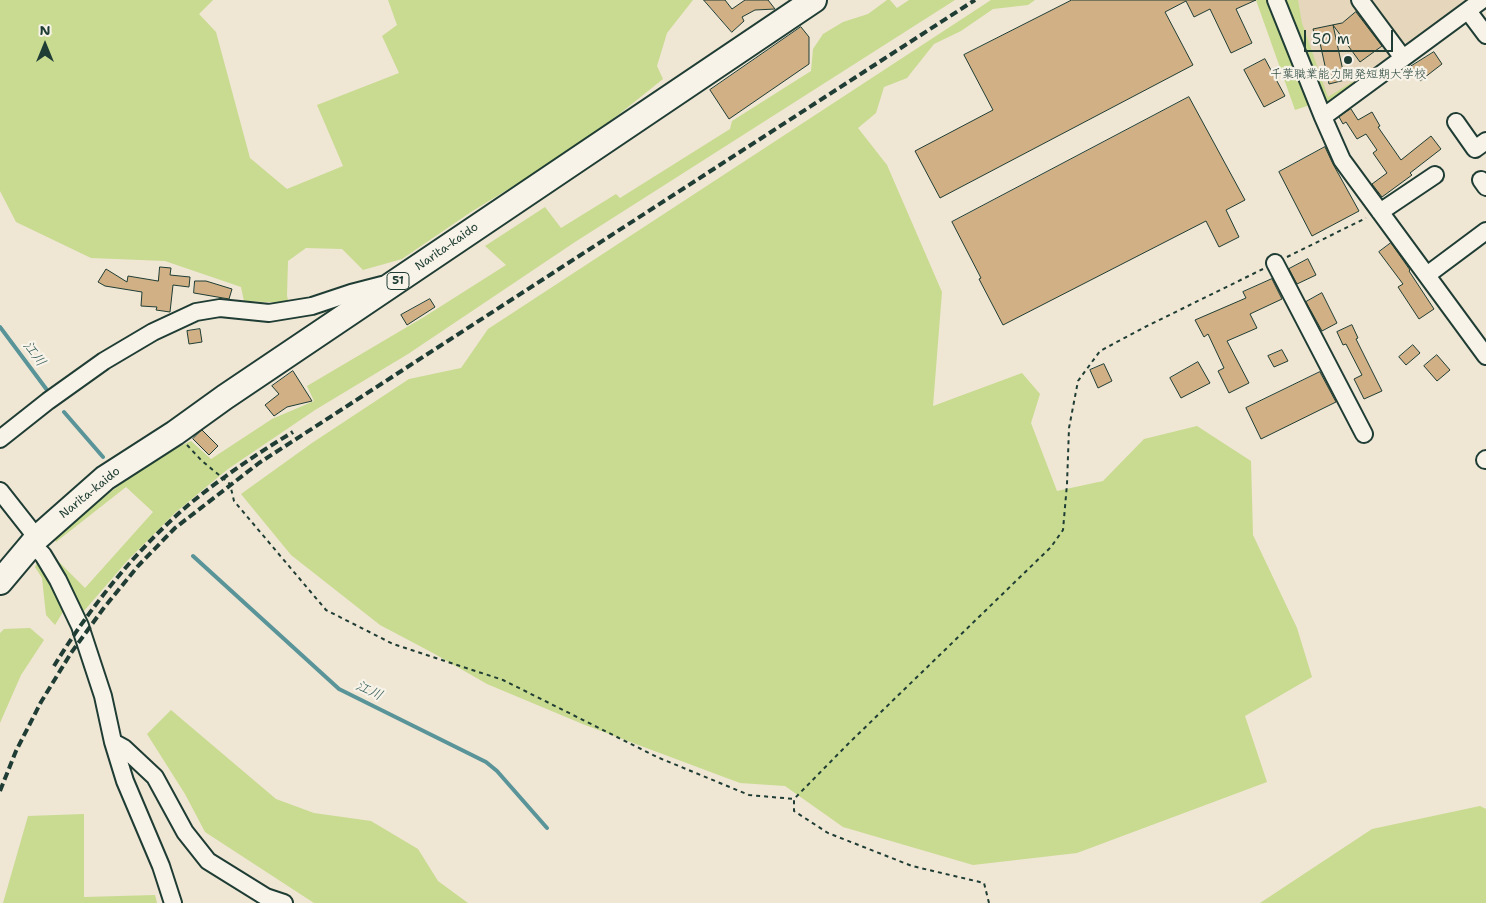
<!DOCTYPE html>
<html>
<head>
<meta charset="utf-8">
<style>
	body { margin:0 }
	#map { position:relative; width:1486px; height:903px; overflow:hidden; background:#efe6d4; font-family:"Shantell Sans",sans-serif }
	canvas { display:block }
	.north { position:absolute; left:20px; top:20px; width:50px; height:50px; -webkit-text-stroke:4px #f7f3e8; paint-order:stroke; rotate:0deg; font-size:14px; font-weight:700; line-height:20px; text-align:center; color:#1f3d34 }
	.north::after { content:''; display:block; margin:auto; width:18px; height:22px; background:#1f3d34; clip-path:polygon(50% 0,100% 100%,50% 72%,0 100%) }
	.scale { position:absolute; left:1304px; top:30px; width:89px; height:22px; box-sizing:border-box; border:2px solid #1f3d34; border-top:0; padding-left:6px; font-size:15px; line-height:18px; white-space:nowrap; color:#1f3d34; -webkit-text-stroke:4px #f7f3e8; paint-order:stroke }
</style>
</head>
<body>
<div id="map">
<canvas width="1486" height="903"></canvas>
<div class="north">N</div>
<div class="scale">50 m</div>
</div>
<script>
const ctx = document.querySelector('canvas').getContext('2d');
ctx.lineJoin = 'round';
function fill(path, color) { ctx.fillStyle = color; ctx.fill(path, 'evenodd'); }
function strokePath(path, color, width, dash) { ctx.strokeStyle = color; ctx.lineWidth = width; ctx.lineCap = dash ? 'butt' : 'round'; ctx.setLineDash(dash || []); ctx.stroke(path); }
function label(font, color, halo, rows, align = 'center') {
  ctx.font = font + ' "Shantell Sans","Klee One",sans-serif'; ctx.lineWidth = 4.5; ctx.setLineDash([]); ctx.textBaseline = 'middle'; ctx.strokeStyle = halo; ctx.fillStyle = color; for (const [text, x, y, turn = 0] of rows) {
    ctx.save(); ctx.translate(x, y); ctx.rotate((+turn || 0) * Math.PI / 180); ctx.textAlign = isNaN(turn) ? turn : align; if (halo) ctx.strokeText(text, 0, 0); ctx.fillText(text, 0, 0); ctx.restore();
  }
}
const built = new Path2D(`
	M 1282,0 L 1472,0 L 1329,105 Z`);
const green = new Path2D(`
	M 0,0 L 213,0 L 199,14 L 216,32 L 250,158 L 287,189 L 343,166 L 317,105 L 399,73 L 382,36 L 397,25 L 388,0 L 693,0 L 667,33 L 657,66 L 663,79 L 582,144 L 471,212 L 402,259 L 363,270 L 342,249 L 306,248 L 288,261 L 287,296 L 289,303 L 244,301 L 241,287 L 165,261 L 91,258 L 16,222 L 0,191 Z
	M 887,0 L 890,0 L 897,8 L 909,0 L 955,0 L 575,242 L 408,354 L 315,410 L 228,469 L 176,512 L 128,560 L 84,611 L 46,554 L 48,551 L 85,588 L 153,512 L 126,487 L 56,542 L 55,539 C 95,503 143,463 191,441 L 211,459 L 272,419 L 314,401 L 307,386 L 424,317 L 506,265 L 485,246 L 545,207 L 561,228 L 616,194 L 620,198 L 730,129 L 732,121 L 811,71 L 813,49 L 823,34 L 843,22 L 868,14 Z
	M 991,0 L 1035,0 L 1028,5 L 993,9 L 961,31 L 934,44 L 907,78 L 884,87 L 876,113 L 858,128 L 887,165 L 942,292 L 933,406 L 1022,373 L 1040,394 L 1031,423 L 1057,491 L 1103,481 L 1144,439 L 1197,426 L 1251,461 L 1253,535 L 1297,628 L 1312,677 L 1245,716 L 1267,782 L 1077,853 L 973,865 L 843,827 L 785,786 L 740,783 L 585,725 L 487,684 L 433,653 L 380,625 L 291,555 L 241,494 L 312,443 L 409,379 L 461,368 L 488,329 Z
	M 1256,0 L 1270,0 L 1310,105 L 1295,110 Z
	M 1282,0 L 1298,0 L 1302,23 L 1328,97 L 1352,82 L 1357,85 L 1329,105 L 1322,102 Z
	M 41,555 L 72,597 L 55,625 L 46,615 L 42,578 L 35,567 Z
	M 30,628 L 44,640 L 21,675 L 0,723 L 0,633 L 4,629 Z
	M 171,710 L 276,799 L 314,813 L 371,821 L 418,849 L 438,881 L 468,903 L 314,903 L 205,832 L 185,794 L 147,734 Z
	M 1480,806 L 1486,809 L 1486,903 L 1260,903 L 1372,829 Z
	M 84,814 L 84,897 L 155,895 L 157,903 L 3,903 L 28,816 Z`);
const stream = new Path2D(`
	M 0,327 L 50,394
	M 64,412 L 103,457
	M 193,556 L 339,689 L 486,762 L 497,771 L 547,828`);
const building = new Path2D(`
	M 704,0 L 725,0 L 732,9 L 745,0 L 768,0 L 775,9 L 755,10 L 742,17 L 744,21 L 732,32 Z
	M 1072,0 L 1256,0 L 1236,9 L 1252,43 L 1231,53 L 1210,9 L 1194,17 L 1186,1 L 1165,12 L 1193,65 L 940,198 L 915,151 L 993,110 L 964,55 Z
	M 1356,12 L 1382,46 L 1360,62 L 1333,25 L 1345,80 L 1329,84 L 1320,43 L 1317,44 L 1313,29 L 1342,23 Z
	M 801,27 L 809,37 L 809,64 L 729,119 L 710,90 Z
	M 1434,52 L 1442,64 L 1420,81 L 1410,67 Z
	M 1265,59 L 1285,96 L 1264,107 L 1244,70 Z
	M 1189,97 L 1245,200 L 1226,210 L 1239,237 L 1219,247 L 1206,221 L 1003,325 L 979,279 L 981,278 L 952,222 Z
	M 1351,109 L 1358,120 L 1372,112 L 1380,126 L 1378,127 L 1401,160 L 1431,136 L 1441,149 L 1410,173 L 1412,175 L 1382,197 L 1372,184 L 1387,173 L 1373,153 L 1377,150 L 1366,134 L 1357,139 L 1346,122 L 1343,124 L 1339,117 Z
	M 1325,147 L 1333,164 L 1359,211 L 1312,236 L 1279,172 Z
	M 1391,243 L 1410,270 L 1409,271 L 1434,309 L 1419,319 L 1398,287 L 1403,284 L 1379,252 Z
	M 1308,259 L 1316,275 L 1297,284 L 1289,269 Z
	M 160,267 L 171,268 L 170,275 L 190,277 L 189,287 L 173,285 L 170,312 L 156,310 L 157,307 L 141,306 L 142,292 L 105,286 L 98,282 L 106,269 L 127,282 L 128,276 L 158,281 Z
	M 1272,279 L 1282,299 L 1250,314 L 1257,328 L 1227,341 L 1249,383 L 1229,393 L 1218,371 L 1224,368 L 1208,334 L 1204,337 L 1195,320 L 1246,298 L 1243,292 Z
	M 195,281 L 206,281 L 232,289 L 229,299 L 194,293 Z
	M 1322,293 L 1337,323 L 1322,331 L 1306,302 Z
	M 430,299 L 435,307 L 407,325 L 401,315 Z
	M 1352,325 L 1358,338 L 1356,339 L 1382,391 L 1364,399 L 1354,379 L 1362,375 L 1346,344 L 1343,345 L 1337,332 Z
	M 200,329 L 202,342 L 189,344 L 187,331 Z
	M 1413,345 L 1420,353 L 1406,365 L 1399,357 Z
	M 1282,350 L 1288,361 L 1274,367 L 1268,356 Z
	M 1437,355 L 1450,370 L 1437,381 L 1424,366 Z
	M 1198,362 L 1210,383 L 1181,398 L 1170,378 Z
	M 1104,364 L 1112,381 L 1098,388 L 1090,370 Z
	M 293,371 L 312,401 L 287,407 L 274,416 L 265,405 L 279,394 L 272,386 Z
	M 1320,372 L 1336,402 L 1261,439 L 1246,408 Z
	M 202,430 L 218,446 L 209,455 L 193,439 Z`);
const path = new Path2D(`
	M 1287,257 L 1366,218
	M 187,445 L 202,461 L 230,484 L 234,501 L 326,610 L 393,644 L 503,680 L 657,757 L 749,795 L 794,799
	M 989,903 L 984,883 L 912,866 L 828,833 L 794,811 L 794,799 L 848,744 L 1051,547 L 1063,530 L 1067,484 L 1069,428 L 1078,381 L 1100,351 L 1145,327 L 1263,269`);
const minor = new Path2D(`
	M 1276,0 L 1323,117 L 1342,160 L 1486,356
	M 1360,0 L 1403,58
	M 1468,11 L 1486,35
	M 1323,117 L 1482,0
	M 1456,122 L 1475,149 L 1486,141
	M 1481,180 L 1486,187
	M 1380,212 L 1435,175
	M 1275,263 L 1364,434
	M 1427,275 L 1486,231
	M 0,439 L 48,401 L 104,361 L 153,332 L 196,312 L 220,308 L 269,313 L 312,306 L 351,293 L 382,285
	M 1485,460 L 1486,459
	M 0,491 L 37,538
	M 32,544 L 43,555 L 58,580 L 80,626 L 103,696 L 113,742 L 125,781 L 161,866 L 173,903
	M 113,742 L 124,748 L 155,777 L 185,832 L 208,861 L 266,897 L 284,903`);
const highway = new Path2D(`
	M 0,582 L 37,538 L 105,478 L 175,433 L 225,397 L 814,0`);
const rail = new Path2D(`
	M 54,666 C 90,607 139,546 192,502 C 224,476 258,453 293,432
	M 0,791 L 16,751 L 41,702 L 71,653 L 103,609 L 138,566 L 175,528 L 259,463 L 975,0`);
const markers = [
	[1348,60,5,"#1f3d34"]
];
const shields = [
	[398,281,22]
];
const shieldNames = [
	["51",398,281]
];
const poiNames = [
	["千葉職業能力開発短期大学校",1348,75]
];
const streetNames = [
	["Narita-kaido",447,247,-35],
	["Narita-kaido",90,493,-39]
];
const waterNames = [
	["江川",34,354,53],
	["江川",369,691,26]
];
fill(built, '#e6d6bc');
fill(green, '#c8db90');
strokePath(stream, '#599499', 4);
fill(building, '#d0b084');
strokePath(building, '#1f3d34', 1);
strokePath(minor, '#1f3d34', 20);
strokePath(highway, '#1f3d34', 28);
strokePath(path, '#1f3d34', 2, [4, 4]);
strokePath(minor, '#f7f3e8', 16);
strokePath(highway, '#f7f3e8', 24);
strokePath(rail, '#1f3d34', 4, [8, 4]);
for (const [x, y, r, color] of markers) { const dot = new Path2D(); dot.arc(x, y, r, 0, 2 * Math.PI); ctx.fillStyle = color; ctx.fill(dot); strokePath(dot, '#f7f3e8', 2); }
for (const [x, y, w] of shields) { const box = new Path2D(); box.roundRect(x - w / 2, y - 8.5, w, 17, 4); ctx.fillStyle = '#f7f3e8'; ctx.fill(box); strokePath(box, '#1f3d34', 1); }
label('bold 11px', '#1f3d34', null, shieldNames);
label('12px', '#1f3d34', '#f7f3e8', poiNames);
label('12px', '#1f3d34', '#f7f3e8', streetNames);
label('italic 14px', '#325a56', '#f7f3e8', waterNames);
</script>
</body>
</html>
